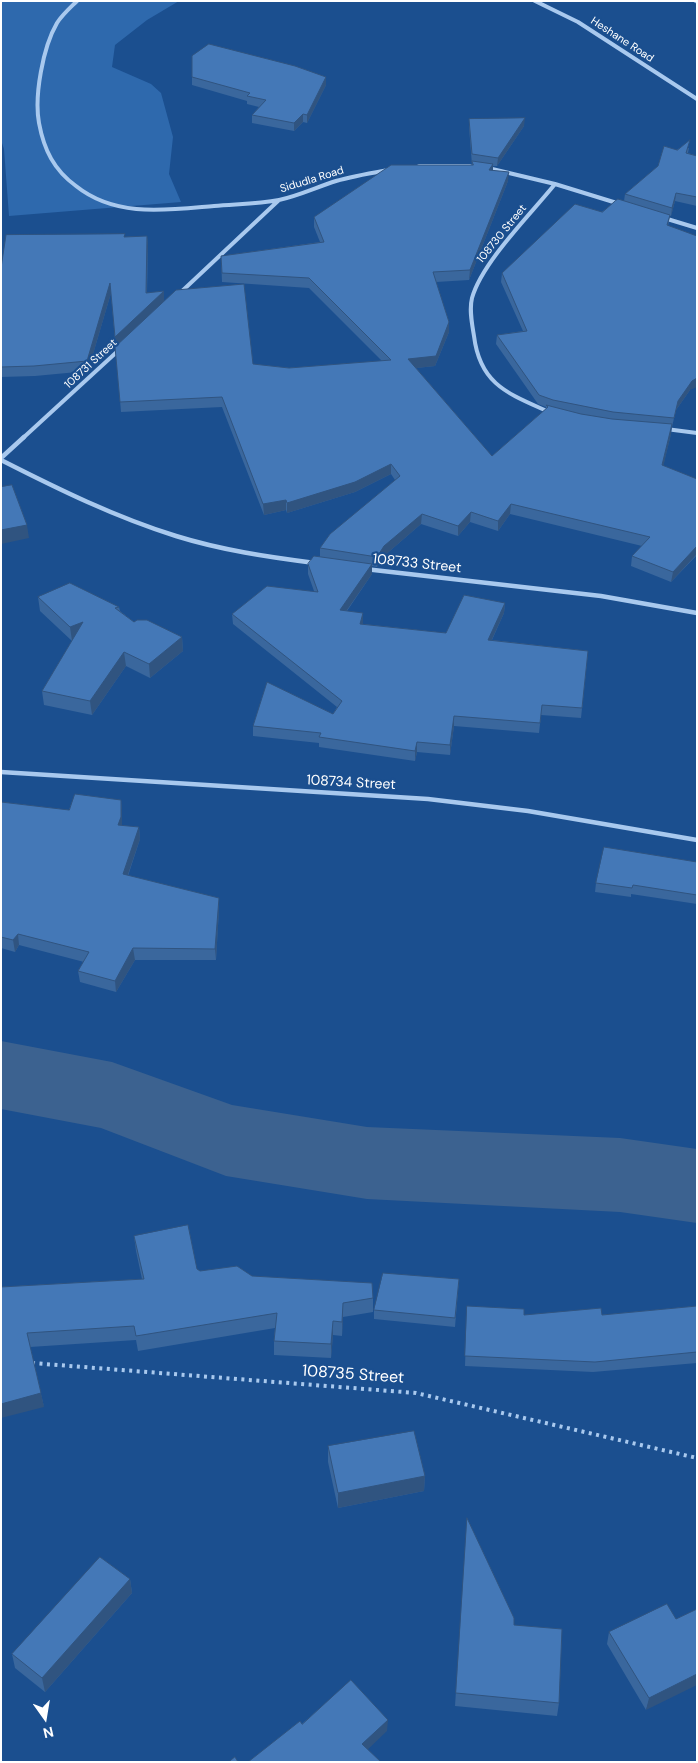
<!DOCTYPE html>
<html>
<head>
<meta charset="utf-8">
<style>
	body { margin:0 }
	#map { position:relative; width:698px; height:1763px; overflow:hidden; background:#1b4f8f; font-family:"DM Sans",sans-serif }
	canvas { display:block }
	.frame { position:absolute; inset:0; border:2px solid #fff; pointer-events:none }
	.north { position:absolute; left:20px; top:1693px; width:50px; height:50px; -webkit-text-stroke:4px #1b4f8f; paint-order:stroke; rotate:167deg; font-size:14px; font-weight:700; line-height:20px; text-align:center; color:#fff }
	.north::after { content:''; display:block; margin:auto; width:18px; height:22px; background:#fff; clip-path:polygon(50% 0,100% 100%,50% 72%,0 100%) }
</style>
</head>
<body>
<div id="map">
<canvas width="698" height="1763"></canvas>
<div class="frame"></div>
<div class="north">N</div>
</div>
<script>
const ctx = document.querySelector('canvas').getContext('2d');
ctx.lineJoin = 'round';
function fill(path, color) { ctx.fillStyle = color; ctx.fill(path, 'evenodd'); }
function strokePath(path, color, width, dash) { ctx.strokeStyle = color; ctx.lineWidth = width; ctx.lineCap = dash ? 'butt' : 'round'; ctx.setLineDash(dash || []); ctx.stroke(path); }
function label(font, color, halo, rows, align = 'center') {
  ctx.font = font + ' "DM Sans",sans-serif'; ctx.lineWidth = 4.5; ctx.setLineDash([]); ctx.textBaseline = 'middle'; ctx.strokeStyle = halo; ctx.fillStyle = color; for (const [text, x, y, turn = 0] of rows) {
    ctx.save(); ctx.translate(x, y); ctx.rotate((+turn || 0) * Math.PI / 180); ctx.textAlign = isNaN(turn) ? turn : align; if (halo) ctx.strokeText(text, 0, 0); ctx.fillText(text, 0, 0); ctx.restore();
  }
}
const green = new Path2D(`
	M 1,1 L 179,1 L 147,20 L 115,45 L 112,67 L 151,84 L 161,93 L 173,137 L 169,174 L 181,202 L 9,216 L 4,149 L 1,140 Z`);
const stream = new Path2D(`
	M 692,1 L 697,1 L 697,4 Z`);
const river = new Path2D(`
	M 1,1041 L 112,1062 L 232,1105 L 367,1127 L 620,1138 L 697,1149 L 697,1223 L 620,1212 L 367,1199 L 226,1176 L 101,1128 L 1,1109 Z`);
const path = new Path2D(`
	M 32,1363 L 416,1393 L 697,1458`);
const minorFar1 = new Path2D(`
	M 77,1 C 70,8 62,15 57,23 C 43,47 34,96 39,123 C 44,150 54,170 76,186 C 116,218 167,210 214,206 C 236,204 258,204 279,200 C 298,196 317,187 336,181 C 353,176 371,173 388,170
	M 535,1 L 578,22 L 697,99
	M 419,166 L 470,166
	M 488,168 L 555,184 L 620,204
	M 664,218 L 697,228
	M 180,293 L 279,200
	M 549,412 C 509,394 480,385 474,336 C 472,324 469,310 472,298 C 482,262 531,214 555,184
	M 666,429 L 697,433
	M 23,438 L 120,349`);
const minor = new Path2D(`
	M 1,458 L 24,437
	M 1,460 C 58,489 115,517 176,536 C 221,550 268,557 315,563
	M 365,569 L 601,596 L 697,613
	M 1,772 L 428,799 L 528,811 L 697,840`);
const wall = new Path2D(`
	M 192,77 L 326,85 L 307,123 L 303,122 L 294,131 L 252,123 L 252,115 L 259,107 L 247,104 L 247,101 L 192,85 Z
	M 469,119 L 524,126 L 497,166 L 493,166 L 493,170 L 508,181 L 469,280 L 436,282 L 449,332 L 435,366 L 416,368 L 492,456 L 546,409 L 546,407 L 538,404 L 496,344 L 497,335 L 523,331 L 501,282 L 502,273 L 602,212 L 624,201 L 625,194 L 677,150 L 689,148 L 688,153 L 697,156 L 697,206 L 675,201 L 671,216 L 670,216 L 668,226 L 690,390 L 676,410 L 672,427 L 671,434 L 663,466 L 697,479 L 697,555 L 671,582 L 631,566 L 632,556 L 642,546 L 510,514 L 498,531 L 470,522 L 458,536 L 421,524 L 384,556 L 377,567 L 372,566 L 372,574 L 347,611 L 363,613 L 363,624 L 446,633 L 505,603 L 504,613 L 492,640 L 588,651 L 581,718 L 541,715 L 539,733 L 454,726 L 450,755 L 417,752 L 415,761 L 319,747 L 319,743 L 253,736 L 253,726 L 333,714 L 337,707 L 233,624 L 232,614 L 314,591 L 308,574 L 308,564 L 320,557 L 320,548 L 395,480 L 391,474 L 355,492 L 287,513 L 286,510 L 264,515 L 222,407 L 121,412 L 111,293 L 88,371 L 35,376 L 1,377 L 1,268 L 125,237 L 147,236 L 148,246 L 147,293 L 164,291 L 164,301 L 253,364 L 289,368 L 382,361 L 309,288 L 222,282 L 221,256 L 320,242 L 314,227 L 314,217 L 472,165 L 469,127 Z
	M 38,597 L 119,607 L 120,611 L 134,622 L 182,637 L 183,651 L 150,678 L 126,666 L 92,715 L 44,705 L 42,691 L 72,641 L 40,611 Z
	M 121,800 L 122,811 L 122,826 L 139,827 L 140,839 L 128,876 L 219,898 L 219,909 L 216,960 L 135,960 L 116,992 L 80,982 L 78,971 L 84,962 L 19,945 L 15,952 L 1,948 L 1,802 L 69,810 Z
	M 697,862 L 697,904 L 631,894 L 631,897 L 595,892 L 596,883 Z
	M 134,1236 L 200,1271 L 252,1276 L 373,1298 L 373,1312 L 343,1317 L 342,1336 L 333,1335 L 331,1358 L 274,1355 L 274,1341 L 275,1328 L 138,1351 L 136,1340 L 30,1347 L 44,1407 L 1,1287 L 142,1279 L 136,1251 Z
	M 459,1279 L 455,1327 L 374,1319 L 374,1310 Z
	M 467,1306 L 524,1315 L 602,1315 L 697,1306 L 697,1363 L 593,1372 L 465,1366 Z
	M 328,1446 L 425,1476 L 424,1491 L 338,1508 L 328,1462 Z
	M 467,1518 L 514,1625 L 559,1703 L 557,1716 L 455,1706 Z
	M 130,1579 L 132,1593 L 45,1692 L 15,1668 L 12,1654 Z
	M 676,1619 L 646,1710 L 607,1644 L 609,1632 Z`);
const shadedWall = new Path2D(`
	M 326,77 L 326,85 L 307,123 L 307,115 Z
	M 303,114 L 303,122 L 294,131 L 294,123 Z
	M 525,118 L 524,126 L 497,166 L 498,158 Z
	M 493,164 L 493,173 L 489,170 Z
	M 509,172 L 508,181 L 469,280 L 470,270 Z
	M 676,193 L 675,201 L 671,216 L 672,208 Z
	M 147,236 L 148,246 L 146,303 L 146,293 Z
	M 110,283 L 111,293 L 88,371 L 87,361 Z
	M 164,291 L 164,301 L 115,347 L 115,337 Z
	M 449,322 L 449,332 L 435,366 L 408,369 L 408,359 Z
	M 697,378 L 697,387 L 690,390 L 676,410 L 672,427 L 674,418 L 678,401 L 692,381 Z
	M 672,424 L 671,434 L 661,476 L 662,465 Z
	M 391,464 L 391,474 L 355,492 L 287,513 L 287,503 Z
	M 286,500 L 286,510 L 264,515 L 263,504 Z
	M 511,504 L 510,514 L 498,531 L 498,521 Z
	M 471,512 L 470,522 L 458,536 L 458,526 Z
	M 422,514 L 421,524 L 384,556 L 377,567 L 377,557 L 384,546 Z
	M 27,525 L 29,538 L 1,544 L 1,530 Z
	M 697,546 L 696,555 L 671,582 L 673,572 Z
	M 372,564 L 372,574 L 340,620 L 340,610 Z
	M 505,603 L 504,613 L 487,650 L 488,640 Z
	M 363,613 L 363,623 L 360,634 L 360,624 Z
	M 83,622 L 72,641 L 70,627 Z
	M 182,637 L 183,651 L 150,678 L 149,664 Z
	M 124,652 L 126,666 L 92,715 L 90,701 Z
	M 454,716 L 454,726 L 450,755 L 450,745 Z
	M 417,742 L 417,752 L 415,761 L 415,751 Z
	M 121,800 L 122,811 L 122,829 L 118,825 Z
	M 139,827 L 140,839 L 124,886 L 123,874 Z
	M 219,898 L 219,909 L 216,960 L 215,949 Z
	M 18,934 L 19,945 L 15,952 L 13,940 Z
	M 133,948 L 135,960 L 116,992 L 115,981 Z
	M 343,1303 L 343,1317 L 342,1336 L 342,1322 Z
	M 333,1321 L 333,1335 L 331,1358 L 331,1344 Z
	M 41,1393 L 44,1407 L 1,1418 L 1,1404 Z
	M 425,1476 L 424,1491 L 338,1508 L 338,1493 Z
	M 130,1579 L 132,1593 L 45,1692 L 42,1678 Z
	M 697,1674 L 697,1685 L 646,1710 L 649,1698 Z
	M 388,1720 L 387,1731 L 362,1755 L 362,1744 Z`);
const building = new Path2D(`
	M 209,44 L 295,66 L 326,77 L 307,115 L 303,114 L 294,123 L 252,115 L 266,100 L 247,96 L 250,93 L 192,77 L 192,56 Z
	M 525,118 L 498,158 L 472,154 L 469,119 Z
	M 690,140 L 686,153 L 697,156 L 697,197 L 676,193 L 672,208 L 625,194 L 658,166 L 664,146 L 677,150 Z
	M 472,161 L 493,164 L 489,170 L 509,172 L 470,270 L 433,272 L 449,322 L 436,356 L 408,359 L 492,456 L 548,407 L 546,405 L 581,414 L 612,419 L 672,424 L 662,465 L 697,479 L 697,546 L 673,572 L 632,556 L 650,537 L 511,504 L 498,521 L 471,512 L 458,526 L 422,514 L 384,546 L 377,557 L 320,548 L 330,534 L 400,476 L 391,464 L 355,482 L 287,503 L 286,500 L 263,504 L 222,397 L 120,402 L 115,347 L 176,290 L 244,284 L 253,364 L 289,368 L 391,360 L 309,278 L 222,273 L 221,256 L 324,242 L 314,217 L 391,165 L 473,165 Z
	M 618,199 L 670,215 L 667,225 L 697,236 L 697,378 L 692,381 L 678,401 L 674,418 L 613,412 L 553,400 L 539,395 L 497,335 L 527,331 L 502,273 L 575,204 L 602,212 Z
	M 125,234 L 124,237 L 147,236 L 146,293 L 164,291 L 115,337 L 110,283 L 87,361 L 34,366 L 1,367 L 1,268 L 6,235 Z
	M 12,485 L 27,525 L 1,530 L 1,487 Z
	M 314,556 L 372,564 L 340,610 L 363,613 L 360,624 L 446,633 L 464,595 L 505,603 L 488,640 L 588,651 L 582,708 L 542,705 L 540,723 L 454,716 L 450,745 L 417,742 L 415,751 L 319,737 L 321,733 L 253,726 L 267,682 L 333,714 L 342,701 L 232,614 L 267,586 L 318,592 L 308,564 Z
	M 70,583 L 119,607 L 115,608 L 134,622 L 137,620 L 147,620 L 182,637 L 149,664 L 124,652 L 90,701 L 42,691 L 83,622 L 70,627 L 38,597 Z
	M 75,794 L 121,800 L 121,817 L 118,825 L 139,827 L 123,874 L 219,898 L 215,949 L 133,948 L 115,981 L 78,971 L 89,952 L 18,934 L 13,940 L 1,937 L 1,802 L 69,810 Z
	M 604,847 L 697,862 L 697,895 L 633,885 L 632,888 L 596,883 Z
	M 188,1225 L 197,1269 L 200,1271 L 237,1266 L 252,1276 L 372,1283 L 373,1298 L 343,1303 L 342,1322 L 333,1321 L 331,1344 L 274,1341 L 277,1313 L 136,1336 L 134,1326 L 27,1333 L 41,1393 L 1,1404 L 1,1287 L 144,1279 L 134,1236 Z
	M 383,1273 L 459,1279 L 455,1318 L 374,1310 Z
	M 467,1306 L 524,1309 L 524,1315 L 601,1308 L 602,1315 L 697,1306 L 697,1352 L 595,1362 L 465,1356 Z
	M 414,1431 L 425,1476 L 338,1493 L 328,1446 Z
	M 467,1518 L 514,1618 L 514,1625 L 562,1629 L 559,1703 L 456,1693 Z
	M 100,1557 L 130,1579 L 42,1678 L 12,1654 Z
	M 667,1604 L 676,1619 L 697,1609 L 697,1674 L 649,1698 L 609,1632 Z
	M 351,1680 L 388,1720 L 362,1744 L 381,1762 L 248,1762 L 300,1721 L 302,1724 Z
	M 235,1757 L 238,1762 L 229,1762 Z`);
const farStreetnames = [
	["Heshane Road",622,40,33],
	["Sidudla Road",312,180,-17],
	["108730 Street",502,234,-51],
	["108731 Street",91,364,-43]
];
const streetNames = [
	["108733 Street",417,564,6],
	["108734 Street",351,783,3]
];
const nearStreetnames = [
	["108735 Street",353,1375,4]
];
fill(green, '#2e69ad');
fill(stream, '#9cc4f0');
fill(river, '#3c6290');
strokePath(path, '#a9c9ee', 4, [3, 4.5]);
strokePath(minorFar1, '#a9c9ee', 4);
strokePath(minor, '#a9c9ee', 4.5);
fill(wall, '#3a679d');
fill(shadedWall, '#305480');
fill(building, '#4478b7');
strokePath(building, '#305480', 1);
label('11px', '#fff', '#1b4f8f', farStreetnames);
label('14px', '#fff', '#1b4f8f', streetNames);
label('16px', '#fff', '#1b4f8f', nearStreetnames);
</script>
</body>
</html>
